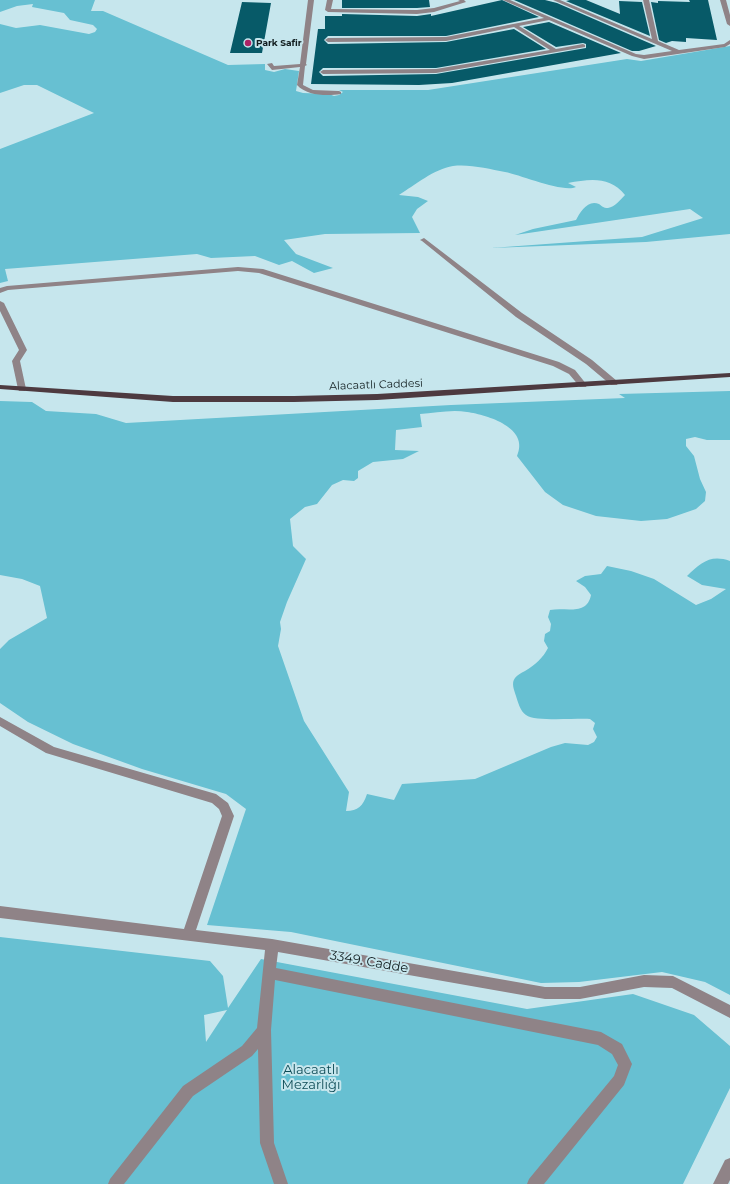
<!DOCTYPE html>
<html>
<head>
<meta charset="utf-8">
<style>
	body { margin:0 }
	canvas { display:block; background:#c6e6ed }
</style>
</head>
<body>
<canvas width="730" height="1184"></canvas>
<script>
const ctx = document.querySelector('canvas').getContext('2d');
ctx.lineJoin = 'round';
function fill(path, color) { ctx.fillStyle = color; ctx.fill(path, 'evenodd'); }
function strokePath(path, color, width, dash) { ctx.strokeStyle = color; ctx.lineWidth = width; ctx.lineCap = dash ? 'butt' : 'round'; ctx.setLineDash(dash || []); ctx.stroke(path); }
function label(font, color, halo, rows, align = 'center') {
  ctx.font = font + ' Montserrat,sans-serif'; ctx.lineWidth = 4; ctx.setLineDash([]); ctx.textBaseline = 'middle'; ctx.strokeStyle = halo; ctx.fillStyle = color; for (const [text, x, y, turn = 0] of rows) {
    ctx.save(); ctx.translate(x, y); ctx.rotate((+turn || 0) * Math.PI / 180); ctx.textAlign = isNaN(turn) ? turn : align; if (halo) ctx.strokeText(text, 0, 0); ctx.fillText(text, 0, 0); ctx.restore();
  }
}
const green = new Path2D(`
	M 0,0 L 95,0 L 91,11 L 103,11 L 228,65 L 265,64 L 265,70 L 274,72 L 285,69 L 299,71 L 296,91 L 303,93 L 329,94 L 334,96 L 339,95 L 343,92 L 339,90 L 428,90 L 627,59 L 641,61 L 730,46 L 730,234 L 646,242 L 491,248 L 642,237 L 703,218 L 690,209 L 515,235 L 533,229 L 576,220 C 580,212 588,199 599,204 C 602,206 603,208 608,208 C 615,207 620,200 625,195 C 610,176 590,179 568,183 L 576,187 C 563,193 521,175 505,172 C 489,169 470,164 453,166 C 434,169 415,185 399,195 L 418,197 L 428,201 L 417,209 L 412,217 L 420,233 L 325,234 L 284,240 L 296,254 L 333,268 L 314,273 L 292,261 L 279,265 L 255,256 L 211,258 L 197,254 L 5,269 L 8,281 L 0,283 L 0,149 L 94,113 L 37,85 L 24,85 L 0,93 L 0,24 L 16,28 L 40,25 L 89,34 L 95,32 L 97,29 L 93,25 L 70,20 L 64,13 L 32,7 L 33,4 L 17,6 L 0,12 Z
	M 730,391 L 730,440 L 707,440 L 695,437 L 686,439 L 686,446 L 694,456 L 700,479 L 706,492 L 705,501 L 696,509 L 667,519 L 641,521 L 596,516 L 563,505 L 545,492 L 517,456 C 530,428 488,415 467,412 C 452,409 435,413 420,414 L 422,427 L 396,430 L 395,450 L 419,451 L 403,459 L 373,462 L 358,471 L 358,478 L 354,481 L 343,480 L 332,485 L 317,504 L 305,507 L 290,519 L 293,546 L 306,559 L 287,602 L 280,622 L 281,629 L 278,646 L 304,721 L 349,792 L 346,811 C 358,811 363,806 367,794 L 394,800 L 402,784 L 475,779 L 551,747 L 565,743 L 588,745 L 594,742 L 597,737 L 593,729 L 595,723 L 590,719 C 576,718 535,722 526,715 C 520,711 518,702 516,696 C 514,690 511,683 515,678 C 517,675 521,673 525,671 C 535,665 543,658 548,648 L 544,641 L 545,634 L 550,631 L 551,624 L 548,617 L 550,610 C 566,607 587,616 591,595 L 585,587 L 576,581 L 585,576 L 601,574 L 607,566 L 631,571 L 654,579 L 696,605 L 711,599 L 726,589 L 702,585 L 687,576 C 701,563 710,554 730,561 L 730,995 L 705,982 L 662,972 L 579,982 L 541,983 L 291,932 L 207,925 L 246,809 L 226,794 L 142,769 L 73,744 L 28,722 L 0,703 L 0,649 L 9,640 L 47,618 L 40,586 L 22,579 L 0,575 L 0,401 L 32,402 L 46,411 L 96,414 L 126,423 L 451,405 L 625,398 L 619,394 Z
	M 0,937 L 210,961 L 223,976 L 228,1008 L 261,959 L 527,1009 L 633,994 L 694,1015 L 730,1046 L 730,1088 L 683,1184 L 0,1184 ZM 227,1010 L 206,1042 L 204,1015 Z`);
const building = new Path2D(`
	M 342,0 L 429,0 L 430,7 L 417,8 L 342,8 Z
	M 502,0 L 539,17 L 446,36 L 328,36 L 324,40 L 328,44 L 446,42 L 514,29 L 546,49 L 436,68 L 323,68 L 319,72 L 323,76 L 436,74 L 586,48 L 586,44 L 583,43 L 556,47 L 523,27 L 549,22 L 621,53 L 452,83 L 419,85 L 311,84 L 318,29 L 325,29 L 325,16 L 342,16 L 342,14 L 417,16 L 431,14 L 431,16 Z
	M 514,0 L 545,0 L 557,3 L 656,46 L 639,51 L 632,51 Z
	M 570,0 L 586,0 L 620,14 L 619,1 L 642,2 L 650,36 L 566,1 Z
	M 689,0 L 708,0 L 717,40 L 686,38 L 686,42 L 672,41 L 666,43 L 659,40 L 651,2 L 658,3 L 658,1 L 690,2 Z
	M 242,2 L 271,3 L 262,53 L 230,53 Z`);
const minor = new Path2D(`
	M 308,0 L 314,0 L 306,64 L 307,65 L 305,66 L 303,85 L 313,90 L 339,91 L 341,92 L 341,94 C 327,96 307,96 297,85 L 300,67 L 272,70 L 267,64 L 272,63 L 274,66 L 300,64 Z
	M 327,0 L 333,0 L 331,9 L 417,10 L 434,8 L 460,1 L 458,0 L 464,0 L 466,2 L 434,12 L 417,14 L 328,12 L 325,10 Z
	M 503,0 L 510,0 L 636,54 L 644,55 L 672,51 L 553,0 L 560,0 L 652,39 L 643,0 L 649,0 L 658,41 L 679,50 L 724,44 L 730,40 L 730,44 L 725,47 L 644,59 L 632,56 L 549,20 L 519,26 L 556,49 L 583,44 L 585,45 L 585,47 L 436,73 L 323,74 L 320,72 L 323,70 L 436,69 L 550,50 L 514,27 L 446,41 L 328,42 L 325,40 L 328,38 L 446,37 L 544,18 Z
	M 720,0 L 726,0 L 730,15 L 730,26 L 727,24 Z
	M 424,238 L 522,313 L 592,360 L 617,381 L 618,383 L 617,385 L 611,385 L 586,364 L 516,317 L 422,241 L 420,240 Z
	M 238,267 L 263,269 L 559,362 L 575,370 L 587,385 L 586,387 L 580,387 L 569,374 L 553,366 L 259,273 L 238,271 L 8,290 L 0,293 L 0,288 L 7,286 Z
	M 0,301 L 4,303 L 27,350 L 20,361 L 26,389 L 25,391 L 19,391 L 18,389 L 12,361 L 19,350 L 0,311 Z
	M 0,717 L 54,747 L 216,794 L 228,803 L 234,816 L 196,930 L 272,939 L 545,987 L 580,987 L 644,975 L 673,976 L 730,1005 L 730,1018 L 672,988 L 644,987 L 580,999 L 545,999 L 278,952 L 276,968 L 601,1032 L 622,1044 L 632,1064 L 624,1085 L 544,1184 L 527,1184 L 529,1179 L 614,1076 L 618,1065 L 612,1054 L 598,1045 L 275,980 L 271,1030 L 274,1143 L 288,1184 L 274,1184 L 260,1143 L 258,1049 L 252,1056 L 193,1096 L 124,1184 L 108,1184 L 110,1179 L 183,1086 L 242,1046 L 257,1028 L 265,950 L 0,918 L 0,906 L 184,929 L 222,816 L 219,809 L 212,803 L 46,753 L 0,726 Z
	M 730,1158 L 730,1180 L 728,1184 L 713,1184 L 725,1160 Z`);
const major = new Path2D(`
	M 730,373 L 730,377 L 377,400 L 294,402 L 173,402 L 0,389 L 0,385 L 173,396 L 294,396 L 377,394 Z`);
const markers = [
	[248,43,4,"#ad2365"]
];
const farPoinames = [
	["Park Safir",256,43]
];
const streetNames = [
	["Alacaatlı Caddesi",376,385,-2]
];
const nearStreetnames = [
	["3349. Cadde",369,962,10]
];
const nearParknames = [
	["Alacaatlı",311,1070],
	["Mezarlığı",311,1085]
];
fill(green, '#67c0d2');
fill(building, '#075a68');
fill(minor, '#8f8387');
fill(major, '#4d3a40');
for (const [x, y, r, color] of markers) { const dot = new Path2D(); dot.arc(x, y, r, 0, 2 * Math.PI); ctx.fillStyle = color; ctx.fill(dot); strokePath(dot, '#c6e6ed', 1.5); }
label('bold 9px', '#111d1f', '#c6e6ed', farPoinames, 'left');
label('11px', '#111d1f', '#c6e6ed', streetNames);
label('13px', '#111d1f', '#c6e6ed', nearStreetnames);
label('13px', '#0c4a55', '#c6e6ed', nearParknames);
</script>
</body>
</html>
